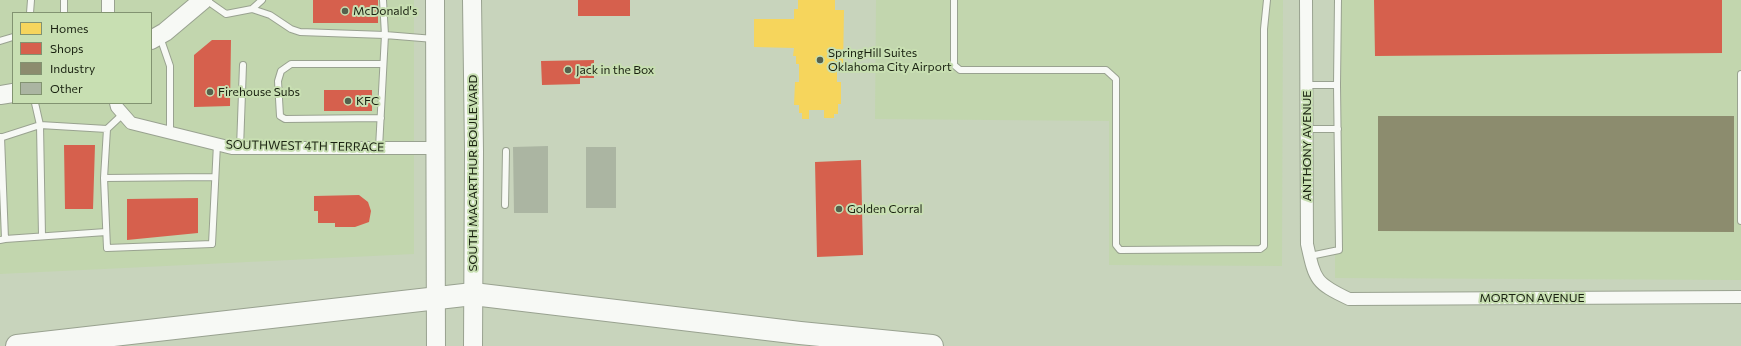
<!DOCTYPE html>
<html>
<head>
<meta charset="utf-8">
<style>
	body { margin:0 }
	#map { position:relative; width:1741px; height:346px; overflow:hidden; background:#c8d4bc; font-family:Commissioner,sans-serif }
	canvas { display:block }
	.legend { position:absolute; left:12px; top:12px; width:140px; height:92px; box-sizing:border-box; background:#c8dfb2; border:1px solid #829371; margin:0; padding:5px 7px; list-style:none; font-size:12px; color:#192110 }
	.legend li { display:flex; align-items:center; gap:8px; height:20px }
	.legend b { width:20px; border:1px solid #829371 }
</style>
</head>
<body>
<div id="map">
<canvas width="1741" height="346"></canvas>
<ul class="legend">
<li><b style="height:11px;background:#f6d55c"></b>Homes</li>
<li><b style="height:11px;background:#d6604d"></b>Shops</li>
<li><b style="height:11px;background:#8c8c6e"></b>Industry</li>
<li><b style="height:11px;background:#abb5a2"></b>Other</li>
</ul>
</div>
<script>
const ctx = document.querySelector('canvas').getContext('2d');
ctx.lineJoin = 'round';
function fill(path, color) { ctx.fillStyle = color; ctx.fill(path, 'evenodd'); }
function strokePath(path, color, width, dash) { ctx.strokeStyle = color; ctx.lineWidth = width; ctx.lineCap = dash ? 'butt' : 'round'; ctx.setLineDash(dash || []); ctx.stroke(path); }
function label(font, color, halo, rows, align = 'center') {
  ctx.font = font + ' Commissioner,sans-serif'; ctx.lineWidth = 4; ctx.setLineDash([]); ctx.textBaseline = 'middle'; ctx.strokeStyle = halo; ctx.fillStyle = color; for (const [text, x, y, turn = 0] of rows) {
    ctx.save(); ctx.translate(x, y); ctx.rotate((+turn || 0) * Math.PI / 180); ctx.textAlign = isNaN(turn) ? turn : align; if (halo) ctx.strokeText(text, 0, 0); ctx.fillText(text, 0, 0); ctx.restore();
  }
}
const built = new Path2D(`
	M 0,0 L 414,0 L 414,254 L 0,274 ZM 13,13 L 151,13 L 151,103 L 13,103 Z
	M 876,0 L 1283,0 L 1282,266 L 1109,265 L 1109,121 L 875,119 Z
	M 1335,0 L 1741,0 L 1741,280 L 1335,278 Z`);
const homes = new Path2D(`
	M 798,0 L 835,0 L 835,10 L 844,10 L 843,69 L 837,69 L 837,82 L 841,82 L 841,104 L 838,104 L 838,114 L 834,114 L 834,118 L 824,118 L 824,110 L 809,110 L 809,119 L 802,119 L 802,113 L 799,113 L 799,105 L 794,105 L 795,82 L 799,82 L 799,64 L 796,64 L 796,56 L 793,56 L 794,48 L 754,47 L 754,19 L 794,19 L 794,9 L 798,9 Z`);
const shops = new Path2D(`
	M 313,0 L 378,0 L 378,23 L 313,23 Z
	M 578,0 L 630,0 L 630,16 L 578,16 Z
	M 1374,0 L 1722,0 L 1722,53 L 1375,56 Z
	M 212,40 L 231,40 L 230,106 L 194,107 L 194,55 Z
	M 594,60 L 594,78 L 580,78 L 580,84 L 542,85 L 541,61 Z
	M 324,90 L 372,90 L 372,111 L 324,111 Z
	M 64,145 L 95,145 L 93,209 L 65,209 Z
	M 861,160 L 863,255 L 817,257 L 815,162 Z
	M 359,195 L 368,202 L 371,211 L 369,222 L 355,227 L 335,227 L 335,223 L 318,223 L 318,211 L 314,211 L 314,196 Z
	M 198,198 L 198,233 L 127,240 L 127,199 Z`);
const industry = new Path2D(`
	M 1378,116 L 1734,116 L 1734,232 L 1378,231 Z`);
const building = new Path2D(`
	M 548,146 L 548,213 L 514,213 L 513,147 Z
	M 586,147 L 616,147 L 616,208 L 586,208 Z`);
const service = new Path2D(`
	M 64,0 L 64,13
	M 206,0 L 226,14 L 252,9 L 262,0
	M 383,0 L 385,35 L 434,39
	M 954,0 L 954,65 L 960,70 L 1106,70 L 1116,79 L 1116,245 L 1120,250 L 1260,249 L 1264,246 L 1264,29 L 1267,0
	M 252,9 L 270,15 L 291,29 L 300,32 L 385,35 L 379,148
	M 30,13 L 31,0
	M 160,37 L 170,66 L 170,133
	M 0,41 L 13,37
	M 1741,74 L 1741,221
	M 1306,85 L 1337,85 L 1338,0
	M 35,103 L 40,125 L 42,236
	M 123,114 L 107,129 L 104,178 L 107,248 L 212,244 L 217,144
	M 381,118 L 285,119 L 280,116 L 278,81 L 281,71 L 291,64 L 383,64
	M 1307,129 L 1338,129
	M 0,138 L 40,125 L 107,129
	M 240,148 L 243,65
	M 104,178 L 215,177
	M 505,205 L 506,151
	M 5,239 L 106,232
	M 0,240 L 5,239 L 1,137
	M 1310,256 L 1339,250 L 1337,85`);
const minor = new Path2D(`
	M 108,0 L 108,13
	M 1306,0 L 1307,244 C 1315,280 1315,283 1349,299 L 1741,297
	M 116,103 L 117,107 L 131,123 L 232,148 L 435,148`);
const secondary = new Path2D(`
	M 435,0 L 436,346
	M 472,0 L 474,151 L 473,346
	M 151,40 L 165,32 L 203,0
	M 0,95 L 13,93`);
const motorway = new Path2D(`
	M 17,346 L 473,294 L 800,333 L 932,346`);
const markers = [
	[345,11,4,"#56604c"],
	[820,60,4,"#56604c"],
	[568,70,4,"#56604c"],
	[210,92,4,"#56604c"],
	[348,101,4,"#56604c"],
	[839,209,4,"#56604c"]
];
const poiNames = [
	["McDonald's",353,11],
	["SpringHill Suites",828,53],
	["Oklahoma City Airport",828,67],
	["Jack in the Box",576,70],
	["Firehouse Subs",218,92],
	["KFC",356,101],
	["Golden Corral",847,209]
];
const streetNames = [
	["SOUTHWEST 4TH TERRACE",305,146,1],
	["ANTHONY AVENUE",1307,146,-90],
	["SOUTH MACARTHUR BOULEVARD",473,173,-90],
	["MORTON AVENUE",1532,298]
];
fill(built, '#c2d6ae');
fill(homes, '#f6d55c');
fill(shops, '#d6604d');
fill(industry, '#8c8c6e');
fill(building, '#abb5a2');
strokePath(service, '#99a290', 8);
strokePath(minor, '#99a290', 14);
strokePath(secondary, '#99a290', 20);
strokePath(motorway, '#99a290', 24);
strokePath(service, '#f7f9f5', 6);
strokePath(minor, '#f7f9f5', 12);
strokePath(secondary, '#f7f9f5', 18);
strokePath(motorway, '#f7f9f5', 22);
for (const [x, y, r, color] of markers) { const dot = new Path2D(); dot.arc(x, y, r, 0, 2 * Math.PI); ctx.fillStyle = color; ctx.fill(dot); strokePath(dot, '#c8dfb2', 1.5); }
label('12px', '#192110', '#c8dfb2', poiNames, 'left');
label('12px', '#192110', '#c8dfb2', streetNames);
</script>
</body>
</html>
